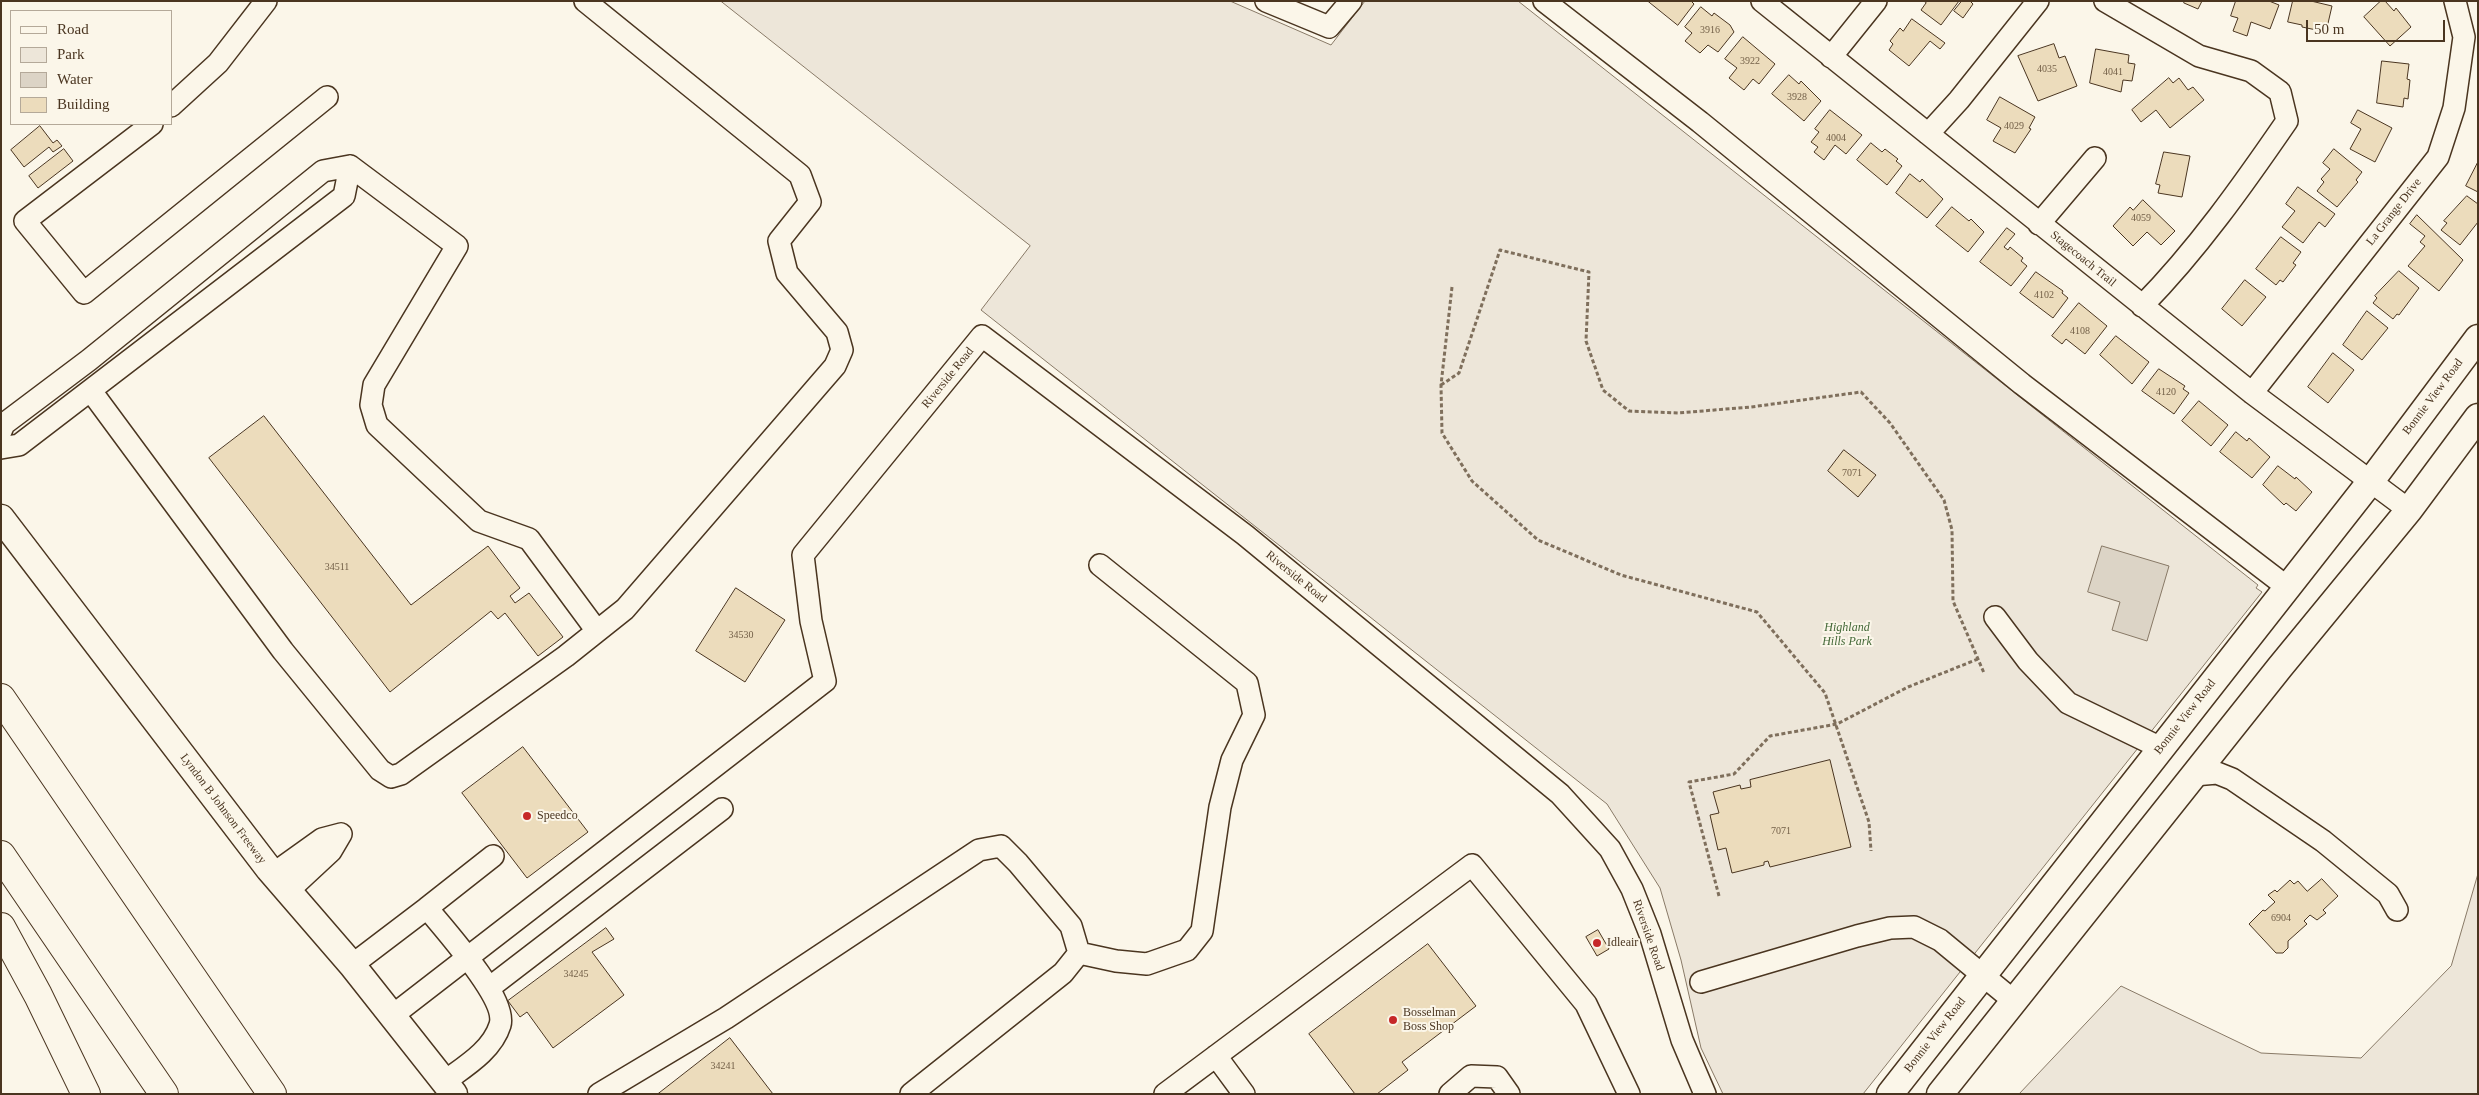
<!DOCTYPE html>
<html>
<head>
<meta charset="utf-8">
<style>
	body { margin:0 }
	#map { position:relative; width:2479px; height:1095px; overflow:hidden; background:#fbf6e9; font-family:Georgia,serif }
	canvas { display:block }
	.frame { position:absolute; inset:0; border:2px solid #4a3520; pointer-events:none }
	.legend { position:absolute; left:10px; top:10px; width:162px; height:115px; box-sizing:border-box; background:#fbf6e9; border:1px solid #b4a999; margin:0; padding:6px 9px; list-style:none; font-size:15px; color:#4a3520 }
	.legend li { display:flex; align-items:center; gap:10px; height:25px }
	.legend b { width:25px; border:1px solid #b4a999 }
	.scale { position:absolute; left:2306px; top:20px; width:139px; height:22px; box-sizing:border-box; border:2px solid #4a3520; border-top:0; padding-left:6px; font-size:15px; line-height:18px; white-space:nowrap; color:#4a3520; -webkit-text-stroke:4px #fbf6e9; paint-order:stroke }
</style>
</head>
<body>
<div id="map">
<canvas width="2479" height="1095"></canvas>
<div class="frame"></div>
<ul class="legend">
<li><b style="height:6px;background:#fbf6e9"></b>Road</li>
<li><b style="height:14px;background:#ede6d9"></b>Park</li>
<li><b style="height:14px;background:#dcd4c6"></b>Water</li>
<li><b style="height:14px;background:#ecdcbc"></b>Building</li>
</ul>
<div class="scale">50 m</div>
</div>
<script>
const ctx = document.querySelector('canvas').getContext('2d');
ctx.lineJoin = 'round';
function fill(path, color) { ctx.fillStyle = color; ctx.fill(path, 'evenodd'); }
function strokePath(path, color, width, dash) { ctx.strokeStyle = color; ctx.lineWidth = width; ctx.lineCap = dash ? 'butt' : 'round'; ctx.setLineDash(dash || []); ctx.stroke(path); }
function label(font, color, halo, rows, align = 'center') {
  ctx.font = font + ' Georgia,serif'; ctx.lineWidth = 4; ctx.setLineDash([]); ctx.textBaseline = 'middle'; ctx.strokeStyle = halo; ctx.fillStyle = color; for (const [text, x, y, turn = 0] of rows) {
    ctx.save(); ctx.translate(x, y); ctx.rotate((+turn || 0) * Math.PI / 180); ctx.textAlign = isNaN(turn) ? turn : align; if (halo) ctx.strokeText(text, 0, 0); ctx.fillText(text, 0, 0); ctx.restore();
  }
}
const green = new Path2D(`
	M 721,1 L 1230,1 L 1331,45 L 1365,1 L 1518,1 L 2258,585 L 2256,588 L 2262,592 L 1863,1094 L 1723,1094 L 1701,1048 L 1681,960 L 1660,888 L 1607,804 L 981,310 L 1030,246 Z
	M 2478,874 L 2478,1094 L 2019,1094 L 2121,986 L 2261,1053 L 2361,1058 L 2451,966 Z`);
const water = new Path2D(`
	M 2102,546 L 2169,566 L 2147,641 L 2112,630 L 2120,602 L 2088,592 Z`);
const building = new Path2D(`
	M 1648,1 L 1691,1 L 1694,4 L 1678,25 Z
	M 1924,1 L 1959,1 L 1941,25 L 1921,10 L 1926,3 Z
	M 1962,1 L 1970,1 L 1973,4 L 1963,18 L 1954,11 Z
	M 2185,1 L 2202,1 L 2198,9 L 2184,3 Z
	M 2236,1 L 2269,1 L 2279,5 L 2270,29 L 2251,22 L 2247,36 L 2233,31 L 2238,18 L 2231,16 Z
	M 2293,1 L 2311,1 L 2332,6 L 2326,32 L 2302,27 L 2302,25 L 2288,22 Z
	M 2381,1 L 2385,1 L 2394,11 L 2396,8 L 2411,27 L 2390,46 L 2364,17 Z
	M 1701,7 L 1712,16 L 1714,13 L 1730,25 L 1734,32 L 1718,52 L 1708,45 L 1700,53 L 1685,41 L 1692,33 L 1685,27 Z
	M 1912,19 L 1945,43 L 1940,49 L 1930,41 L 1909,66 L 1889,50 L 1893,44 L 1890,41 L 1900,28 L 1903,31 Z
	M 1743,37 L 1775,64 L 1759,84 L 1753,79 L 1744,90 L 1729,78 L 1737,68 L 1725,59 Z
	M 2054,44 L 2059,58 L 2065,56 L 2077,86 L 2038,101 L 2018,56 Z
	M 2096,49 L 2129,55 L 2128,63 L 2135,64 L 2132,81 L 2123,80 L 2121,92 L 2090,83 Z
	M 2382,61 L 2409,64 L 2407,79 L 2410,80 L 2408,99 L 2404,98 L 2403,107 L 2377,103 Z
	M 1789,75 L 1799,84 L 1801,81 L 1821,101 L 1804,121 L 1772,94 Z
	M 2169,78 L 2173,83 L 2179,78 L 2188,90 L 2193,87 L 2204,100 L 2170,128 L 2156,110 L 2141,122 L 2132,110 Z
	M 2000,97 L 2035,117 L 2029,128 L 2031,129 L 2015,153 L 1993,141 L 2001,128 L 1987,120 Z
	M 1830,110 L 1862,135 L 1846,154 L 1835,145 L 1824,160 L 1814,152 L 1818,147 L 1811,142 L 1819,132 L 1815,129 Z
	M 2358,110 L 2392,128 L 2375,162 L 2350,149 L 2361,129 L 2351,123 Z
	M 40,126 L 53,143 L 57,140 L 62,146 L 53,152 L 49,147 L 24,167 L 11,150 Z
	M 1871,143 L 1882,152 L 1885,149 L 1898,159 L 1896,161 L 1902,166 L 1887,185 L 1857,160 Z
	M 64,149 L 73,161 L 38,188 L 29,176 Z
	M 2334,149 L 2362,172 L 2356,180 L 2358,182 L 2337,207 L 2317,191 L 2324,182 L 2321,179 L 2330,169 L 2323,163 Z
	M 2164,152 L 2190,156 L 2182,197 L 2158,193 L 2160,185 L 2156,184 Z
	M 2478,162 L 2478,192 L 2466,186 Z
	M 1910,174 L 1920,182 L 1922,179 L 1943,199 L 1927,218 L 1896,193 Z
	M 2298,187 L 2335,214 L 2325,227 L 2319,222 L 2303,243 L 2282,227 L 2295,211 L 2286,204 Z
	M 2467,196 L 2478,204 L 2478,222 L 2460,245 L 2441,230 L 2447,223 L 2444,221 Z
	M 2143,200 L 2175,231 L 2161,245 L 2147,232 L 2133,246 L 2113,226 L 2130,207 L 2133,210 Z
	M 1952,207 L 1969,221 L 1971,219 L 1984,232 L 1968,252 L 1936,226 Z
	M 2417,215 L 2463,260 L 2439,291 L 2408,266 L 2425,246 L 2420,242 L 2425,236 L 2410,224 Z
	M 2007,228 L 2015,234 L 2004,247 L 2008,250 L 2010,247 L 2023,258 L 2021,261 L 2027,266 L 2011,286 L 1980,262 Z
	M 2281,237 L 2301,252 L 2293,263 L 2296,265 L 2283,282 L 2280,280 L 2276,285 L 2256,269 Z
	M 2399,271 L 2419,288 L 2399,315 L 2397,314 L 2393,319 L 2373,303 L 2377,298 L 2375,296 Z
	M 2036,272 L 2063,291 L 2062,293 L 2068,298 L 2053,318 L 2020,293 Z
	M 2245,280 L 2266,297 L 2242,326 L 2222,309 Z
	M 2079,303 L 2107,326 L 2085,354 L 2066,339 L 2062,344 L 2052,336 Z
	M 2367,311 L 2388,328 L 2362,360 L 2343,345 Z
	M 2116,336 L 2149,362 L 2132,384 L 2100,355 Z
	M 2333,353 L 2354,370 L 2328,403 L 2308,387 Z
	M 2159,369 L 2185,386 L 2183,389 L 2189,393 L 2174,414 L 2142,391 Z
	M 2199,401 L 2228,425 L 2211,446 L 2182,421 Z
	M 264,416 L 411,605 L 488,546 L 520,588 L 510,596 L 515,603 L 529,593 L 563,637 L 538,656 L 505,613 L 498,619 L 491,611 L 390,692 L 209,458 Z
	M 2236,432 L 2247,441 L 2249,438 L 2270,457 L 2252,478 L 2220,452 Z
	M 1844,450 L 1876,475 L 1858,497 L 1828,471 Z
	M 2278,466 L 2295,479 L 2296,477 L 2312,492 L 2296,511 L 2286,503 L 2284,505 L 2263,485 Z
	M 736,588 L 785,620 L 745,682 L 696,651 Z
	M 523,747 L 588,832 L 527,878 L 462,793 Z
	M 1830,760 L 1851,847 L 1770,867 L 1768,861 L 1764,862 L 1764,865 L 1732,873 L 1726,848 L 1718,850 L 1710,815 L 1719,813 L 1713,792 L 1740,785 L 1741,789 L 1751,787 L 1750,780 Z
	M 2322,879 L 2338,896 L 2323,910 L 2326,913 L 2317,920 L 2310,915 L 2304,921 L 2307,924 L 2288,941 L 2288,948 L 2283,953 L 2276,953 L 2249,924 L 2263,910 L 2265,911 L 2275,902 L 2268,895 L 2275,890 L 2277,892 L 2290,880 L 2294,884 L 2298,881 L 2307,891 Z
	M 606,928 L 614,939 L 592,952 L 624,995 L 553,1048 L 527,1012 L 520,1017 L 508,1001 Z
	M 1598,930 L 1609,949 L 1597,956 L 1586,937 Z
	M 1428,944 L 1476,1006 L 1402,1062 L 1408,1070 L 1377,1094 L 1355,1094 L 1309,1034 Z
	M 730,1038 L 773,1094 L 658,1094 Z`);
const path = new Path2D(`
	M 1452,287 L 1441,385 L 1442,433 L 1472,481 L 1538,540 L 1621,575 L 1757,612 L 1825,693 L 1869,822 L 1871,851
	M 1441,385 L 1459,373 L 1500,250 L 1589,272 L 1586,341 L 1603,390 L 1629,411 L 1678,413 L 1751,407 L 1861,392 L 1890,423 L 1944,500 L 1952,530 L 1953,601 L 1984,673
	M 1719,896 L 1689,782 L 1734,774 L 1770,736 L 1837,724 L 1908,687 L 1978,659`);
const minor = new Path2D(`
	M 1266,1 L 1329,27 L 1351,1
	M 1544,1 L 1700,122 L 2022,384 L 2287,587
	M 1762,1 L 2252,393 L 2409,510
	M 2105,1 L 2199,56 L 2251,71 L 2280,92 L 2287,121 C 2243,185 2197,250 2142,306
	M 1831,57 L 1876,1
	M 171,106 L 218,63 L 266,1
	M 152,124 L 25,221 L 84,293 L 327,97
	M 1928,134 L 1959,100 L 2038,1
	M 2039,224 L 2095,158
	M 91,391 L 283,651 L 380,770 L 391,777 L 401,774 L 566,656 L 625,609 L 835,366 L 842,350 L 837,332 L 787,273 L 779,241 L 810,202 L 800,175 L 585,1
	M 2252,393 L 2438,157 L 2454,108 L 2464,37 L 2455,1
	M 1,431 L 4,424 L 89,360 L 323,171 L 350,166 L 457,246 L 374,385 L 371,405 L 377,425 L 479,521 L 529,539 L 597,631
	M 1,448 L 19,445 L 344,196 L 350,166
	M 1995,617 L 2028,661 L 2068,703 L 2161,748
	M 2194,775 L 2217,773 L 2232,779 L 2323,841 L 2388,894 L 2397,910
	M 273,874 L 322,839 L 341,834
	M 288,891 L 331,851 L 341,834
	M 427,908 L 493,856
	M 1079,953 L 1116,961 L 1147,964 L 1187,950 L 1202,931 L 1220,807 L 1232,760 L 1254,715 L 1247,683 L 1100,565
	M 352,965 L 427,908 C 444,929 508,999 500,1025 C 492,1051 464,1067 444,1082
	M 1701,982 L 1857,936 L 1890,928 L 1914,927 L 1940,940 L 2014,1001
	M 489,988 L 722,809
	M 392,1016 L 825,681 L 811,621 L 803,555 L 982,336 L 1245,535 L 1560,794 L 1610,849 L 1632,889 L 1650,934 L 1682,1040 L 1705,1094
	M 1216,1056 L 1244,1094
	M 599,1094 L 726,1018 L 979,850 L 1001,846 L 1018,863 L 1071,926 L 1079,953 L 1063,973 L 911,1094
	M 1165,1094 L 1472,865 L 1586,1004 L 1629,1094
	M 1450,1094 L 1471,1076 L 1497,1077 L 1509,1094`);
const major = new Path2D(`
	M 1,518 L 269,869 L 352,965 L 454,1094
	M 1890,1094 L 2371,481 L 2478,338
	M 1940,1094 L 2280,667 L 2409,510 L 2478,417`);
const highway = new Path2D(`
	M 1,698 L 272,1094
	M 1,855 L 164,1094
	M 1,927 L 38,995 L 86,1094`);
const markers = [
	[527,816,5,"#c62828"],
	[1597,943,5,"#c62828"],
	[1393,1020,5,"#c62828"]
];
const numberNames = [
	["3916",1710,30],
	["3922",1750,61],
	["4035",2047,69],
	["4041",2113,72],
	["3928",1797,97],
	["4029",2014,126],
	["4004",1836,138],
	["4059",2141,218],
	["4102",2044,295],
	["4108",2080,331],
	["4120",2166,392],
	["7071",1852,473],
	["34511",337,567],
	["34530",741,635],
	["7071",1781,831],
	["6904",2281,918],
	["34245",576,974],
	["34241",723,1066]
];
const streetNames = [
	["La Grange Drive",2394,212,-52],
	["Stagecoach Trail",2083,259,39],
	["Riverside Road",948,378,-51],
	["Bonnie View Road",2433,397,-53],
	["Riverside Road",1296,577,39],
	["Bonnie View Road",2185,717,-52],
	["Lyndon B Johnson Freeway",223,809,53],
	["Riverside Road",1648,935,71],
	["Bonnie View Road",1935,1035,-52]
];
const parkNames = [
	["Highland",1847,628],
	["Hills Park",1847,642]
];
const poiNames = [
	["Speedco",537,816],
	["Idleair",1607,943],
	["Bosselman",1403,1013],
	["Boss Shop",1403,1027]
];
fill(green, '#ede6d9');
strokePath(green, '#887966', 1);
fill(water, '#dcd4c6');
strokePath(water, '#887966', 1);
fill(building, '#ecdcbc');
strokePath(building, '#4a3520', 1);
strokePath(minor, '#4a3520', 24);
strokePath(major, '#4a3520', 29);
strokePath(highway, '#4a3520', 30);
strokePath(path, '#7f6f5c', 3, [4, 2.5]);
strokePath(minor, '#fbf6e9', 21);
strokePath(major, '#fbf6e9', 26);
strokePath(highway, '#fbf6e9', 28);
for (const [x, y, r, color] of markers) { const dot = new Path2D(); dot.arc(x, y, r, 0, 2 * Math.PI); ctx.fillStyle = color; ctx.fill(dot); strokePath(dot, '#fbf6e9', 2); }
label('10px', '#725f47', null, numberNames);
label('12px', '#4a3520', '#fbf6e9', streetNames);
label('italic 12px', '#436837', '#fbf6e9', parkNames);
label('12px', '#4a3520', '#fbf6e9', poiNames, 'left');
</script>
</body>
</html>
